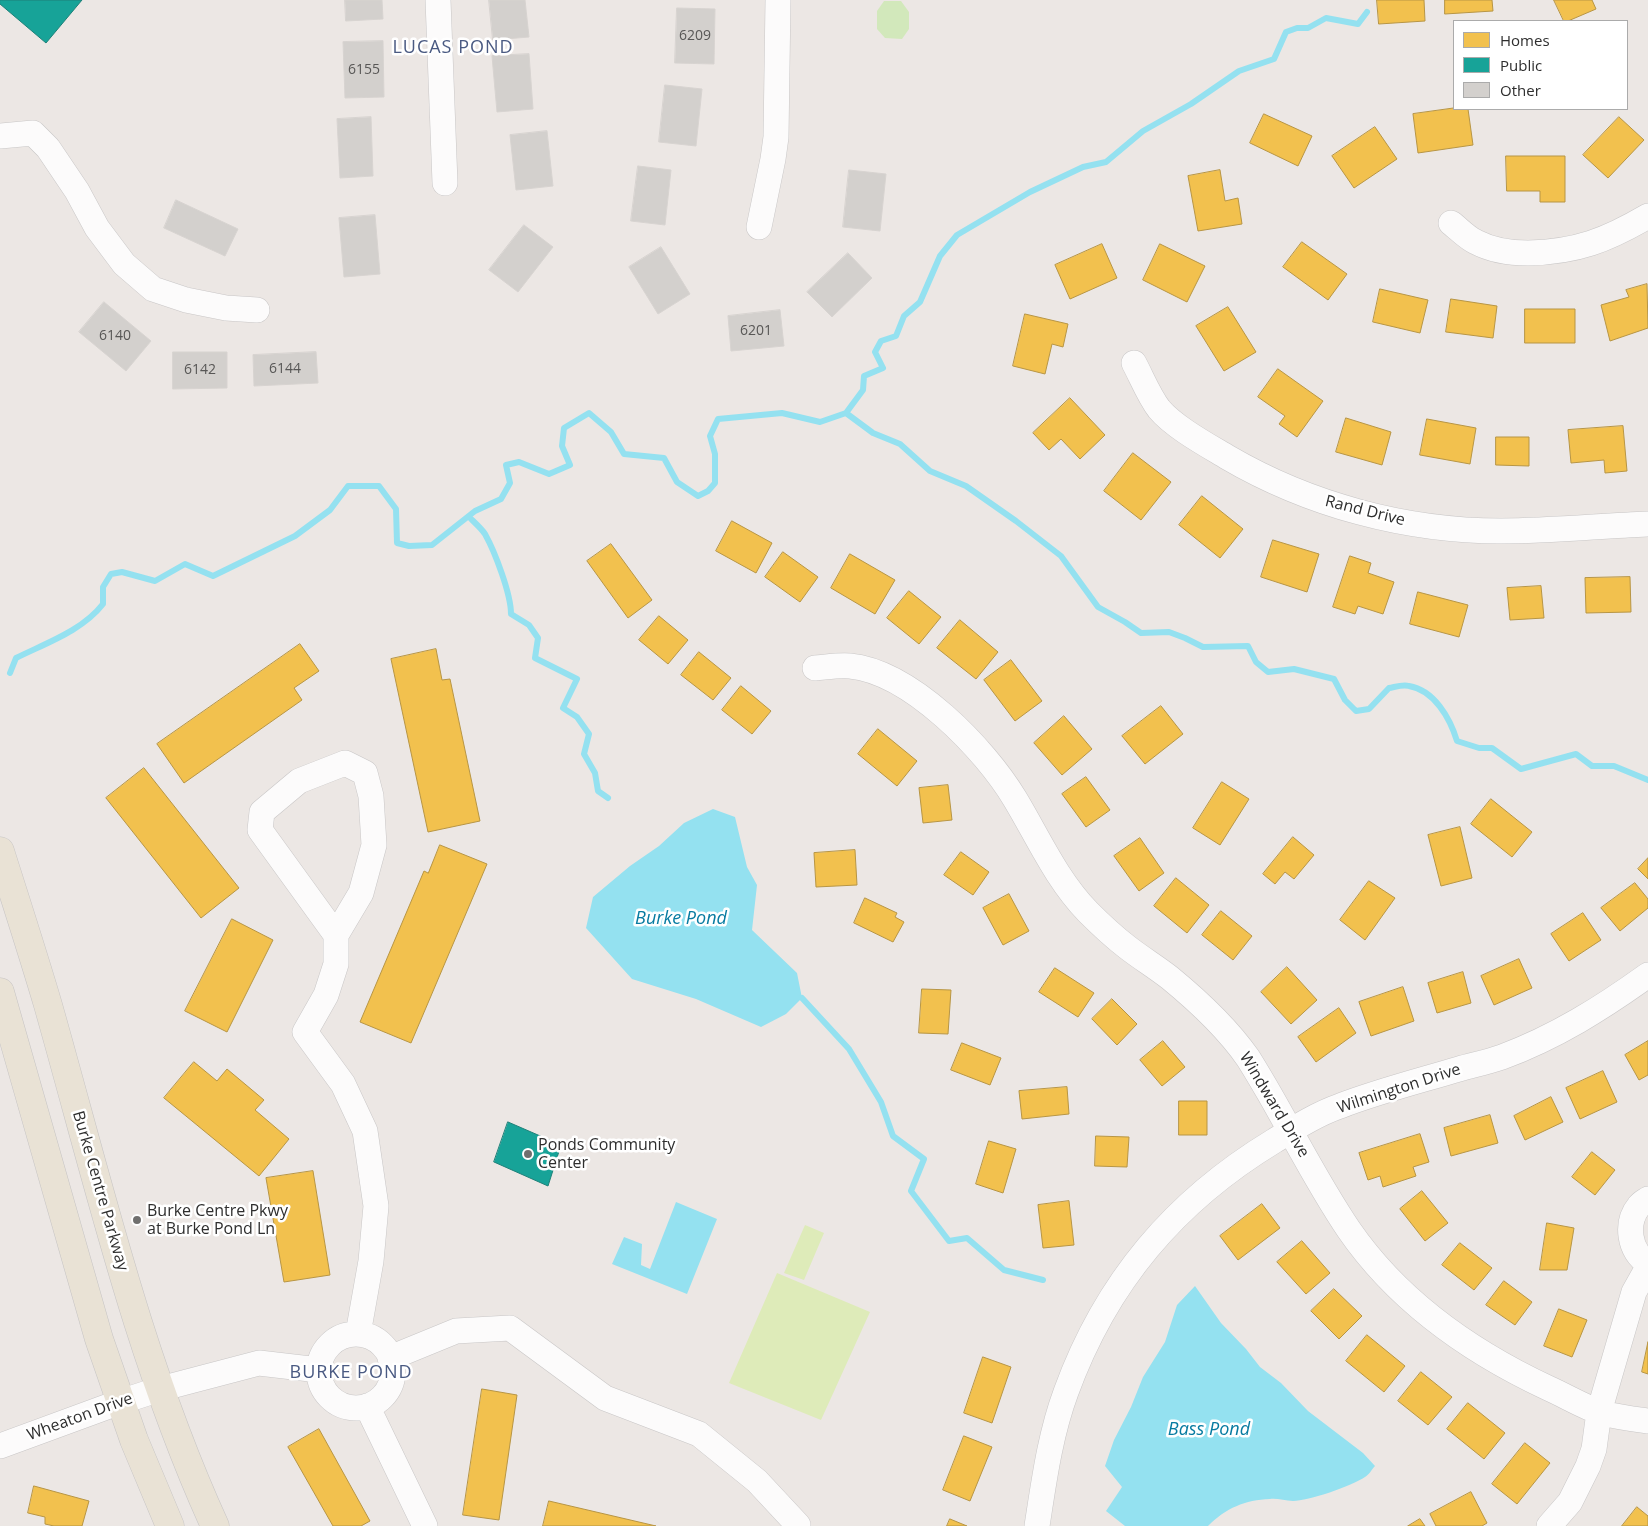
<!DOCTYPE html>
<html>
<head>
<meta charset="utf-8">
<style>
	body { margin:0 }
	#map { position:relative; width:1648px; height:1526px; overflow:hidden; background:#ece7e4; font-family:"Open Sans",sans-serif }
	canvas { display:block }
	.legend { position:absolute; left:1453px; top:20px; width:175px; height:90px; box-sizing:border-box; background:#fff; border:1px solid #ababab; margin:0; padding:6px 9px; list-style:none; font-size:15px; color:#2e2e2e }
	.legend li { display:flex; align-items:center; gap:10px; height:25px }
	.legend b { width:25px; border:1px solid #ababab }
</style>
</head>
<body>
<div id="map">
<canvas width="1648" height="1526"></canvas>
<ul class="legend">
<li><b style="height:14px;background:#f2c14e"></b>Homes</li>
<li><b style="height:14px;background:#17a398"></b>Public</li>
<li><b style="height:14px;background:#d3d0cd"></b>Other</li>
</ul>
</div>
<script>
const ctx = document.querySelector('canvas').getContext('2d');
ctx.lineJoin = 'round';
function fill(path, color) { ctx.fillStyle = color; ctx.fill(path, 'evenodd'); }
function strokePath(path, color, width, dash) { ctx.strokeStyle = color; ctx.lineWidth = width; ctx.lineCap = dash ? 'butt' : 'round'; ctx.setLineDash(dash || []); ctx.stroke(path); }
function label(font, color, halo, rows, align = 'center') {
  ctx.font = font + ' "Open Sans",sans-serif'; ctx.lineWidth = 5; ctx.setLineDash([]); ctx.textBaseline = 'middle'; ctx.strokeStyle = halo; ctx.fillStyle = color; for (const [text, x, y, turn = 0] of rows) {
    ctx.save(); ctx.translate(x, y); ctx.rotate((+turn || 0) * Math.PI / 180); ctx.textAlign = isNaN(turn) ? turn : align; if (halo) ctx.strokeText(text, 0, 0); ctx.fillText(text, 0, 0); ctx.restore();
  }
}
const green = new Path2D(`
	M 884,1 L 901,1 L 909,12 L 909,29 L 902,39 L 885,38 L 877,29 L 877,11 Z`);
const pitch = new Path2D(`
	M 805,1225 L 824,1233 L 804,1280 L 784,1273 Z
	M 777,1273 L 870,1312 L 821,1420 L 729,1383 Z`);
const water = new Path2D(`
	M 713,809 L 735,817 L 747,867 L 757,885 L 752,930 L 797,973 L 802,998 L 786,1014 L 761,1027 L 696,999 L 632,979 L 586,928 L 593,897 L 630,866 L 659,846 L 684,823 Z
	M 676,1202 L 717,1219 L 687,1294 L 612,1264 L 624,1237 L 642,1244 L 641,1265 L 650,1269 Z
	M 1195,1286 L 1221,1323 L 1246,1349 L 1260,1367 L 1281,1383 L 1308,1411 L 1363,1453 L 1375,1466 C 1372,1469 1369,1475 1365,1477 C 1352,1486 1308,1501 1293,1501 C 1285,1501 1277,1498 1270,1499 C 1245,1500 1226,1508 1208,1526 L 1125,1526 L 1106,1511 L 1122,1487 L 1105,1466 L 1114,1440 L 1131,1407 L 1143,1377 L 1165,1342 L 1177,1305 Z`);
const homes = new Path2D(`
	M 1377,0 L 1424,0 L 1425,21 L 1379,24 Z
	M 1445,0 L 1492,0 L 1493,11 L 1445,14 Z
	M 1554,0 L 1592,0 L 1596,9 L 1568,21 L 1564,21 Z
	M 1454,108 L 1468,109 L 1473,145 L 1418,153 L 1413,114 Z
	M 1264,114 L 1312,136 L 1298,166 L 1250,143 Z
	M 1619,117 L 1644,140 L 1608,178 L 1583,155 Z
	M 1375,127 L 1397,159 L 1354,188 L 1332,156 Z
	M 1506,156 L 1565,156 L 1565,202 L 1540,202 L 1540,191 L 1507,191 Z
	M 1220,170 L 1225,201 L 1238,198 L 1242,224 L 1198,231 L 1188,176 Z
	M 1302,242 L 1347,274 L 1328,300 L 1283,267 Z
	M 1102,244 L 1117,278 L 1070,299 L 1055,265 Z
	M 1160,244 L 1205,266 L 1187,302 L 1143,280 Z
	M 1647,284 L 1648,328 L 1610,341 L 1601,305 L 1629,297 L 1626,290 Z
	M 1380,289 L 1428,300 L 1420,333 L 1373,322 Z
	M 1451,299 L 1497,306 L 1493,338 L 1446,332 Z
	M 1228,307 L 1256,352 L 1224,371 L 1196,326 Z
	M 1525,309 L 1575,309 L 1575,343 L 1525,343 Z
	M 1025,314 L 1068,324 L 1063,347 L 1052,344 L 1045,374 L 1013,366 Z
	M 1278,369 L 1323,401 L 1297,437 L 1279,424 L 1285,416 L 1258,397 Z
	M 1070,398 L 1105,435 L 1080,459 L 1061,439 L 1049,450 L 1033,433 Z
	M 1346,418 L 1391,432 L 1382,465 L 1336,452 Z
	M 1427,419 L 1476,428 L 1470,464 L 1420,455 Z
	M 1623,426 L 1627,471 L 1605,473 L 1604,460 L 1571,463 L 1568,430 Z
	M 1496,437 L 1529,437 L 1529,466 L 1496,465 Z
	M 1133,453 L 1171,482 L 1141,520 L 1104,491 Z
	M 1202,496 L 1243,529 L 1220,558 L 1179,525 Z
	M 732,521 L 772,543 L 756,573 L 716,551 Z
	M 1273,540 L 1319,554 L 1307,592 L 1261,577 Z
	M 611,544 L 652,600 L 628,618 L 587,561 Z
	M 783,552 L 818,577 L 800,602 L 765,577 Z
	M 850,554 L 895,580 L 875,614 L 831,588 Z
	M 1350,556 L 1371,563 L 1368,573 L 1394,582 L 1383,614 L 1358,606 L 1355,614 L 1333,607 Z
	M 1630,577 L 1631,612 L 1586,613 L 1585,578 Z
	M 1541,586 L 1544,618 L 1510,620 L 1507,588 Z
	M 909,591 L 941,617 L 919,644 L 887,618 Z
	M 1418,592 L 1468,605 L 1459,637 L 1410,624 Z
	M 659,616 L 688,640 L 668,664 L 639,640 Z
	M 960,620 L 998,652 L 976,679 L 937,648 Z
	M 300,644 L 319,671 L 294,688 L 302,700 L 184,783 L 157,744 Z
	M 436,649 L 442,680 L 450,679 L 480,821 L 428,832 L 391,659 Z
	M 699,652 L 731,678 L 713,700 L 681,675 Z
	M 1011,660 L 1042,701 L 1015,721 L 984,680 Z
	M 741,686 L 771,711 L 752,734 L 722,710 Z
	M 1161,706 L 1183,734 L 1145,764 L 1122,736 Z
	M 1064,716 L 1092,749 L 1062,775 L 1034,743 Z
	M 878,729 L 917,761 L 897,786 L 858,754 Z
	M 144,768 L 239,888 L 201,918 L 106,798 Z
	M 1086,777 L 1110,810 L 1086,827 L 1062,794 Z
	M 1222,782 L 1249,799 L 1220,845 L 1193,828 Z
	M 948,785 L 952,820 L 923,823 L 919,788 Z
	M 1491,799 L 1532,832 L 1512,857 L 1471,824 Z
	M 1460,827 L 1472,878 L 1441,886 L 1428,835 Z
	M 1293,837 L 1314,855 L 1294,879 L 1285,872 L 1275,884 L 1263,874 Z
	M 1140,838 L 1164,873 L 1139,891 L 1114,856 Z
	M 440,845 L 487,864 L 411,1043 L 360,1022 L 424,871 L 428,873 Z
	M 855,850 L 857,885 L 816,887 L 814,853 Z
	M 961,852 L 989,872 L 973,895 L 944,875 Z
	M 1648,858 L 1648,879 L 1638,869 Z
	M 1176,878 L 1209,905 L 1187,933 L 1154,906 Z
	M 1369,881 L 1395,898 L 1365,940 L 1340,920 Z
	M 1635,883 L 1648,899 L 1648,908 L 1620,931 L 1601,908 Z
	M 1009,894 L 1029,931 L 1003,945 L 983,908 Z
	M 865,898 L 897,913 L 895,917 L 904,922 L 893,942 L 854,923 Z
	M 1221,911 L 1252,936 L 1233,960 L 1202,935 Z
	M 1583,913 L 1601,940 L 1569,961 L 1551,934 Z
	M 232,919 L 273,940 L 227,1032 L 185,1011 Z
	M 1519,959 L 1532,988 L 1494,1005 L 1481,976 Z
	M 1287,967 L 1317,1000 L 1291,1024 L 1261,992 Z
	M 1055,968 L 1094,993 L 1078,1017 L 1039,992 Z
	M 1463,972 L 1471,1003 L 1437,1013 L 1428,983 Z
	M 1403,987 L 1414,1021 L 1371,1036 L 1359,1002 Z
	M 922,989 L 951,990 L 948,1034 L 919,1033 Z
	M 1112,999 L 1137,1024 L 1117,1045 L 1092,1019 Z
	M 1339,1008 L 1356,1033 L 1316,1062 L 1298,1037 Z
	M 1163,1041 L 1185,1067 L 1162,1086 L 1140,1060 Z
	M 1648,1041 L 1648,1075 L 1639,1080 L 1625,1055 Z
	M 962,1043 L 1001,1058 L 990,1085 L 951,1070 Z
	M 194,1062 L 217,1081 L 227,1069 L 264,1100 L 255,1110 L 289,1139 L 259,1176 L 164,1098 Z
	M 1603,1071 L 1617,1102 L 1580,1119 L 1566,1088 Z
	M 1067,1087 L 1069,1114 L 1022,1119 L 1019,1091 Z
	M 1551,1097 L 1563,1122 L 1525,1140 L 1514,1116 Z
	M 1179,1101 L 1207,1101 L 1207,1135 L 1179,1135 Z
	M 1490,1115 L 1498,1143 L 1451,1156 L 1444,1128 Z
	M 1420,1134 L 1429,1162 L 1413,1167 L 1416,1176 L 1383,1187 L 1380,1176 L 1368,1180 L 1359,1153 Z
	M 1096,1136 L 1129,1137 L 1127,1167 L 1095,1166 Z
	M 989,1141 L 1016,1149 L 1003,1193 L 976,1184 Z
	M 1592,1152 L 1615,1170 L 1595,1195 L 1572,1177 Z
	M 313,1171 L 330,1275 L 284,1282 L 266,1178 Z
	M 1422,1191 L 1448,1223 L 1425,1241 L 1400,1209 Z
	M 1069,1201 L 1074,1245 L 1043,1248 L 1038,1205 Z
	M 1262,1204 L 1280,1228 L 1238,1260 L 1220,1236 Z
	M 1547,1223 L 1574,1228 L 1567,1270 L 1540,1270 Z
	M 1302,1241 L 1330,1273 L 1306,1294 L 1277,1262 Z
	M 1460,1243 L 1492,1268 L 1474,1290 L 1442,1265 Z
	M 1504,1281 L 1532,1302 L 1515,1325 L 1486,1305 Z
	M 1334,1289 L 1362,1316 L 1339,1339 L 1311,1311 Z
	M 1559,1309 L 1587,1320 L 1572,1357 L 1544,1346 Z
	M 1367,1335 L 1405,1366 L 1384,1392 L 1346,1361 Z
	M 1648,1342 L 1648,1374 L 1642,1372 Z
	M 983,1357 L 1011,1367 L 992,1423 L 964,1413 Z
	M 1421,1372 L 1452,1397 L 1428,1425 L 1398,1401 Z
	M 482,1389 L 517,1395 L 499,1520 L 463,1515 Z
	M 1468,1403 L 1505,1433 L 1484,1459 L 1447,1429 Z
	M 319,1429 L 370,1521 L 361,1526 L 333,1526 L 288,1447 Z
	M 964,1436 L 992,1447 L 970,1501 L 943,1490 Z
	M 1525,1443 L 1550,1463 L 1517,1504 L 1492,1484 Z
	M 34,1486 L 89,1501 L 82,1526 L 54,1526 L 45,1524 L 45,1517 L 28,1513 Z
	M 1471,1492 L 1487,1523 L 1482,1526 L 1436,1526 L 1430,1514 Z
	M 549,1501 L 656,1526 L 543,1526 Z
	M 1637,1507 L 1648,1516 L 1648,1526 L 1622,1526 Z
	M 950,1519 L 967,1526 L 947,1526 Z
	M 1420,1519 L 1425,1526 L 1408,1526 Z`);
const public = new Path2D(`
	M 0,0 L 82,0 L 46,43 L 0,4 Z
	M 508,1122 L 561,1145 L 548,1186 L 494,1162 Z`);
const stream = new Path2D(`
	M 846,413 L 873,433 L 900,444 L 930,471 L 966,486 L 1016,521 L 1061,556 L 1098,607 L 1125,622 L 1141,633 L 1169,632 L 1185,638 L 1203,647 L 1248,646 L 1256,662 L 1268,672 L 1294,669 L 1334,679 L 1345,700 L 1356,711 L 1369,709 L 1389,688 C 1395,687 1403,684 1409,686 C 1434,690 1450,718 1457,741 L 1479,748 L 1492,748 L 1521,769 L 1576,754 L 1592,766 L 1614,766 L 1648,780
	M 469,517 C 474,522 481,528 485,534 C 495,552 511,594 511,614 L 529,625 L 538,638 L 535,658 L 577,679 L 563,708 L 577,717 L 589,734 L 584,754 L 595,773 L 598,791 L 608,798
	M 10,673 L 16,658 C 46,643 82,631 103,604 L 103,587 L 111,574 L 122,572 L 155,581 L 185,564 L 213,576 L 295,536 L 330,510 L 348,486 L 379,486 L 396,509 L 397,543 L 409,546 L 432,545 L 475,511 L 501,499 L 510,483 L 506,465 L 519,462 L 549,474 L 570,465 L 562,446 L 564,428 L 589,413 L 611,432 L 624,454 L 664,458 L 677,482 L 698,496 L 708,491 L 715,483 L 715,454 L 710,436 L 718,419 L 782,413 L 820,422 L 846,413 L 863,390 L 864,376 L 883,368 L 875,352 L 881,341 L 896,336 L 904,316 L 920,302 L 940,256 L 957,235 L 1030,192 L 1083,167 L 1106,162 L 1143,131 L 1191,104 L 1239,71 L 1274,59 L 1286,32 L 1297,28 L 1308,28 L 1326,18 L 1358,24 L 1367,12
	M 802,998 L 849,1049 L 881,1102 L 893,1136 L 924,1159 L 911,1191 L 949,1241 L 967,1238 L 1004,1270 L 1043,1280`);
const building = new Path2D(`
	M 345,0 L 382,0 L 383,19 L 346,21 Z
	M 489,0 L 525,0 L 529,37 L 493,40 Z
	M 677,8 L 715,9 L 714,64 L 675,63 Z
	M 383,41 L 384,97 L 345,98 L 343,42 Z
	M 529,54 L 533,109 L 497,112 L 492,56 Z
	M 665,85 L 702,89 L 696,146 L 659,142 Z
	M 371,117 L 373,176 L 340,178 L 337,119 Z
	M 547,131 L 553,186 L 516,190 L 510,135 Z
	M 638,166 L 671,170 L 665,225 L 631,221 Z
	M 849,170 L 886,174 L 880,231 L 843,227 Z
	M 176,200 L 238,229 L 225,256 L 164,228 Z
	M 375,215 L 380,274 L 344,277 L 339,218 Z
	M 524,225 L 553,247 L 518,292 L 489,270 Z
	M 661,247 L 690,294 L 658,314 L 629,267 Z
	M 848,253 L 872,278 L 832,317 L 807,292 Z
	M 104,302 L 151,341 L 126,371 L 79,332 Z
	M 780,310 L 784,346 L 731,351 L 728,316 Z
	M 173,352 L 227,352 L 227,388 L 173,389 Z
	M 316,352 L 318,383 L 254,386 L 253,355 Z`);
const minor = new Path2D(`
	M 438,0 L 445,183
	M 0,136 L 33,133 L 48,148 L 77,191 L 97,228 L 124,264 L 153,289 L 186,300 L 226,308 L 257,310
	M 1451,223 C 1459,229 1467,238 1476,242 C 1493,251 1510,253 1528,253 C 1577,252 1607,240 1648,216
	M 759,227 L 773,159 L 776,137 L 778,0
	M 1134,363 C 1142,378 1149,396 1159,409 C 1174,427 1207,445 1227,457 C 1309,505 1406,531 1501,531 C 1550,531 1599,526 1648,524
	M 815,668 C 827,667 839,665 850,666 C 911,672 985,749 1015,799 C 1038,837 1056,879 1088,912 C 1100,924 1114,937 1127,947 C 1141,958 1156,967 1170,978 C 1198,1001 1227,1028 1248,1058 C 1255,1069 1262,1081 1269,1093 C 1295,1138 1319,1186 1349,1230 C 1398,1301 1471,1352 1548,1388 C 1566,1396 1584,1407 1602,1413 C 1617,1417 1633,1419 1648,1421
	M 336,935 L 260,830 L 262,812 L 299,781 L 345,763 L 365,773 L 371,796 L 374,845 L 361,893 L 336,935 L 336,964 L 326,995 L 305,1032 L 343,1084 L 365,1131 L 376,1206 L 371,1261 L 358,1334
	M 1648,1199 C 1645,1201 1641,1203 1639,1206 C 1625,1223 1629,1252 1648,1263
	M319 1371a37 37 0 1 1 74 0a37 37 0 1 1-74 0Z
	M 390,1358 L 456,1331 L 510,1328 L 605,1398 L 699,1434 L 757,1481 L 798,1525
	M 367,1406 L 425,1526
	M 0,1446 L 120,1402 L 160,1389 L 259,1363 L 319,1370
	M 1037,1526 C 1044,1481 1050,1435 1066,1392 C 1106,1282 1175,1201 1274,1141 C 1295,1128 1317,1114 1340,1106 C 1379,1091 1419,1081 1459,1069 C 1473,1065 1488,1062 1502,1057 C 1556,1037 1602,1008 1648,975
	M 1549,1526 L 1570,1502 L 1588,1466 L 1594,1449 L 1599,1412 L 1634,1292 L 1648,1267`);
const major = new Path2D(`
	M 0,851 C 16,902 33,954 48,1005 C 98,1181 139,1360 215,1526
	M 0,992 L 99,1339 L 134,1440 L 170,1526`);
const markers = [
	[528,1154,5,"#706f6e"],
	[137,1220,5,"#706f6e"]
];
const numberNames = [
	["6209",695,36],
	["6155",364,70],
	["6201",756,331],
	["6140",115,336],
	["6144",285,369],
	["6142",200,370]
];
const streetNames = [
	["Rand Drive",1365,511,14],
	["Wilmington Drive",1399,1089,-18],
	["Windward Drive",1274,1105,59],
	["Burke Centre Parkway",100,1191,74],
	["Wheaton Drive",80,1417,-20]
];
const poiNames = [
	["Ponds Community",538,1145],
	["Center",538,1163],
	["Burke Centre Pkwy",147,1211],
	["at Burke Pond Ln",147,1229]
];
const neighbourhoodNames = [
	["LUCAS POND",453,48],
	["BURKE POND",351,1373]
];
const waterNames = [
	["Burke Pond",681,919],
	["Bass Pond",1209,1430]
];
fill(green, '#d2e8bb');
fill(pitch, '#deebb9');
fill(water, '#94e1f0');
fill(homes, '#f2c14e');
strokePath(homes, '#b79544', 1);
fill(public, '#17a398');
strokePath(public, '#1e8078', 1);
strokePath(stream, '#94e1f0', 6);
fill(building, '#d3d0cd');
strokePath(building, '#d7d3d0', 1);
strokePath(minor, '#c8c6c6', 26);
strokePath(major, '#c6c4c4', 29);
strokePath(minor, '#fcfbfb', 25);
strokePath(major, '#e9e2d5', 28);
for (const [x, y, r, color] of markers) { const dot = new Path2D(); dot.arc(x, y, r, 0, 2 * Math.PI); ctx.fillStyle = color; ctx.fill(dot); strokePath(dot, '#fff', 2); }
label('14px', '#585756', null, numberNames);
label('16px', '#2e2e2e', '#fff', streetNames);
label('16px', '#2e2e2e', '#fff', poiNames, 'left');
ctx.letterSpacing = '1px';
label('18px', '#4a5a82', '#fff', neighbourhoodNames);
ctx.letterSpacing = '0px';
label('italic 18px', '#077ba1', '#fff', waterNames);
</script>
</body>
</html>
